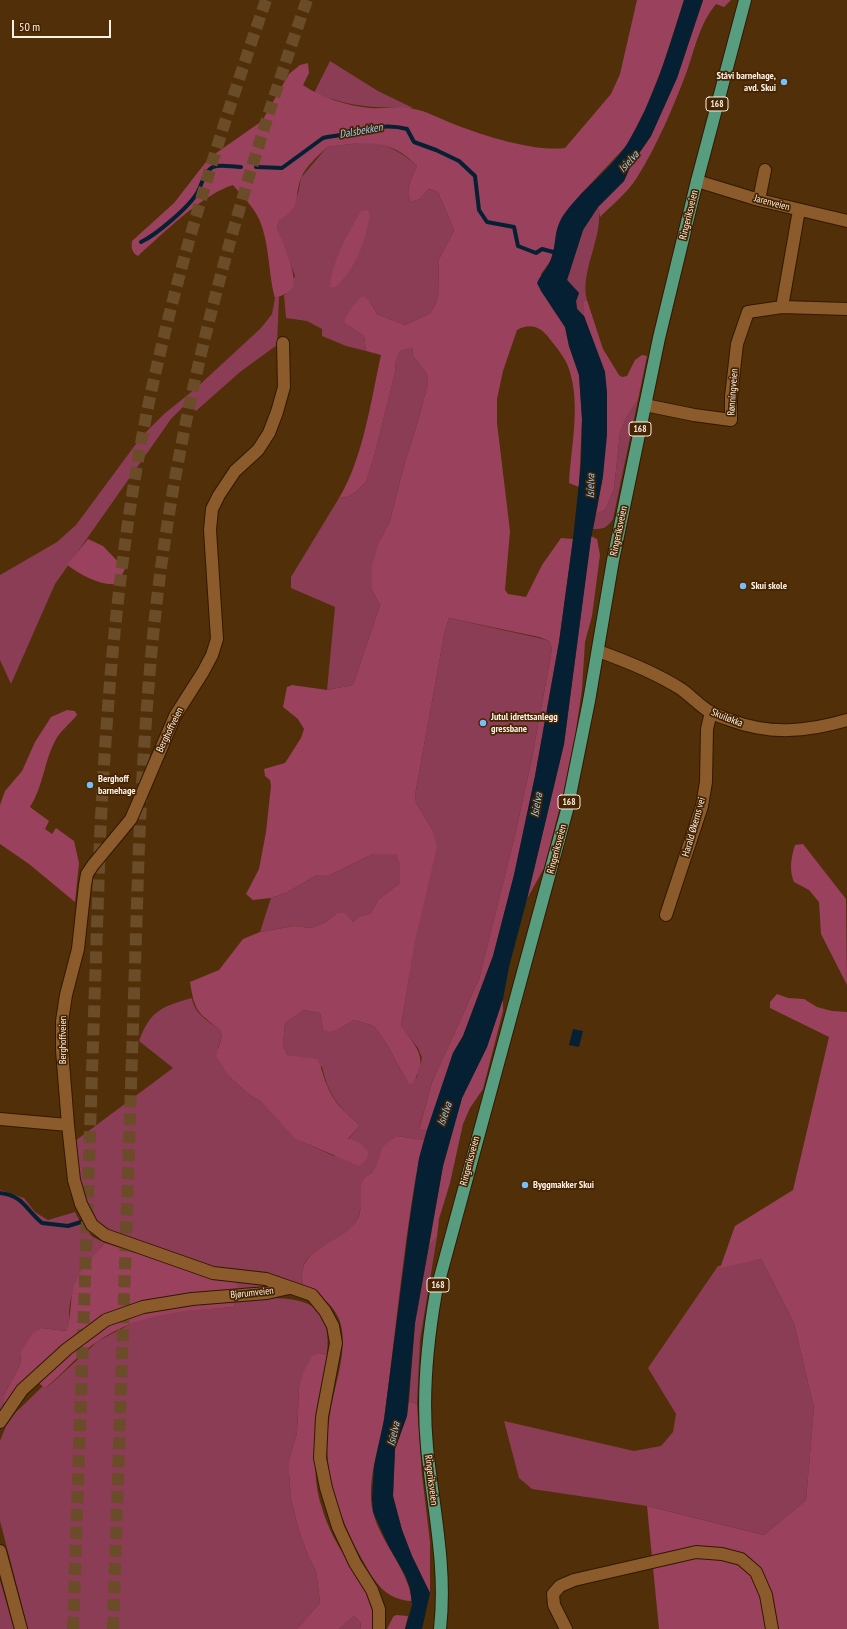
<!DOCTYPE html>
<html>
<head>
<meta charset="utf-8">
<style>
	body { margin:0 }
	#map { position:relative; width:847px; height:1629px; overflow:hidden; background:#512f08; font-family:"PT Sans Narrow",sans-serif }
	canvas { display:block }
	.scale { position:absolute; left:12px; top:20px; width:99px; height:18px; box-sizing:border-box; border:2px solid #fcf1e7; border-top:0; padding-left:5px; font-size:12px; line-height:14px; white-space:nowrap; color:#fcf1e7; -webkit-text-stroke:3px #462400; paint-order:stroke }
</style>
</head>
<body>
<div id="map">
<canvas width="847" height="1629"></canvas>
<div class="scale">50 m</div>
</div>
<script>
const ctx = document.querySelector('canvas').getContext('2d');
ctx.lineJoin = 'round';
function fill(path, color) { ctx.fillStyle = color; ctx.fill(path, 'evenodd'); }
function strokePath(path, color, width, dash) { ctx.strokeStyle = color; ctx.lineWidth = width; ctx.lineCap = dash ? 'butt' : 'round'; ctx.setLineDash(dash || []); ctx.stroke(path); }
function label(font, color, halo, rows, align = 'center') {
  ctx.font = font + ' "PT Sans Narrow",sans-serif'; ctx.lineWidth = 3.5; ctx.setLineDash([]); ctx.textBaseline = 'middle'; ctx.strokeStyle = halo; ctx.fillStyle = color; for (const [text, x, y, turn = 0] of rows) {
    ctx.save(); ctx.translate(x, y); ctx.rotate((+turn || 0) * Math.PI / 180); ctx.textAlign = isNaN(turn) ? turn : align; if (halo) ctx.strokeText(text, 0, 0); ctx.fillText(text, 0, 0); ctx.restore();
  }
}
const green = new Path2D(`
	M 330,61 L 378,91 L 413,108 C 374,108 351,107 314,93 Z
	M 366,142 C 385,143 404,153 417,166 C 412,178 404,191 411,202 L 420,199 L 427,189 L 438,192 L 454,230 L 439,259 L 438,298 L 431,313 L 405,325 L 377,314 L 370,302 L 344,323 L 364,336 L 366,351 L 346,346 L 322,336 L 322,329 L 307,321 L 286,318 L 284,295 L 286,294 L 295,276 L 277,228 L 279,219 L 284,217 L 298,194 L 301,178 L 305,173 L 327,147 ZM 365,236 C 358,255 351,273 336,287 Z
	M 598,207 C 605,233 579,273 587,300 L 584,301 L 584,316 L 577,309 L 576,301 L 579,293 L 567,280 L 583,230 Z
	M 279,297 L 277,345 L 240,372 L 196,411 L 187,403 L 171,419 L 55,584 L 11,684 L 0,660 L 0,575 L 57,542 L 76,525 L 141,437 L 164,414 L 195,389 L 261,328 L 272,314 L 275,298 Z
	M 412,346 L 413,356 L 427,374 L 428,383 L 418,421 L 403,469 L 390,521 L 379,542 L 372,590 L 380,605 L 353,685 L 327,690 L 335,607 L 291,588 L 291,577 L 339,498 L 347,497 L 356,492 L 366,482 L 374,457 L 395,373 L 396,360 L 400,351 Z
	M 638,400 L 613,519 C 607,528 604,529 593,529 L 596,514 L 605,510 L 614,489 L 620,432 L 626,418 Z
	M 449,618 L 539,638 L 549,641 L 552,649 L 532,758 L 515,835 L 479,979 L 432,1082 L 419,1128 L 427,1130 L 424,1140 L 397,1136 L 372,1172 L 363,1180 C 362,1193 363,1207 357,1220 C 343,1247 291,1246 304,1287 L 278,1276 L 255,1271 L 240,1273 L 211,1267 L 109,1232 L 95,1220 L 89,1212 L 76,1167 L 75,1141 L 173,1068 L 139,1041 C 151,1009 162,1007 192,998 C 194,1014 209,1021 220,1030 L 222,1036 L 218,1048 L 229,1076 L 247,1093 L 260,1101 L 297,1139 L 334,1156 L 358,1128 L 358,1124 C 336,1104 329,1095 322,1067 L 287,1055 L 283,1045 L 285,1023 L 304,1010 L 320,1013 L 323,1029 L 339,1029 L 354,1020 L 374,1026 L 386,1043 L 408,1083 L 417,1077 L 422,1058 L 418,1048 L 401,1027 L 432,829 L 416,803 L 415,795 L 445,630 Z
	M 396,853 L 400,865 L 400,883 L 378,900 L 371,913 L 358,917 L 353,922 L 337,913 L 326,922 L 311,928 L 294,926 L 260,932 L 271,898 L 286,893 L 317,875 L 330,875 L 373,854 Z
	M 0,1190 L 24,1198 L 35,1212 L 48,1220 L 75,1212 L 83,1228 L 93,1237 L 105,1243 C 86,1264 76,1276 70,1304 C 68,1313 71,1323 66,1331 L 42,1328 L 20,1353 L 21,1363 L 4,1395 L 4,1404 L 0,1410 Z
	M 437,1237 L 420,1340 L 417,1404 L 409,1401 L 415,1323 L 429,1246 Z
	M 761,1259 L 794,1323 L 814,1408 L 806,1500 L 764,1535 L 647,1506 L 532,1489 L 519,1478 L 504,1421 L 634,1451 L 661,1446 L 673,1432 L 676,1414 L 648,1368 L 718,1266 Z
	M 235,1281 L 270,1285 L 269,1288 L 238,1291 Z
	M 259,1298 C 303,1297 333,1301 327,1355 L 319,1353 L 299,1388 L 297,1433 L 289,1460 L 289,1474 L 291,1499 L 299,1531 L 308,1556 L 316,1571 L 320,1603 L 297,1629 L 28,1629 L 0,1521 L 0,1441 L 6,1426 L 16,1412 L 43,1386 L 45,1388 L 52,1383 L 98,1341 L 138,1320 L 169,1312 L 234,1307 L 235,1301 Z
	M 0,1580 L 14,1629 L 0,1629 Z
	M 354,1616 L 361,1623 L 360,1629 L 339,1629 Z`);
const forest = new Path2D(`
	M 637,0 L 684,0 L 662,68 L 645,110 L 627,145 L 581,194 L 562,217 L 551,260 L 541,274 L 549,303 L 565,327 L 569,346 L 579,375 L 582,419 L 579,487 L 569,483 C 571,446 581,405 569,369 C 565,357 556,347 549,338 C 540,326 530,323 517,330 L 503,371 L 497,399 L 497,423 L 510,531 L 505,590 L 508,594 L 526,597 L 542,565 L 561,538 L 573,539 L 559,642 L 535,776 L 514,875 L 493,956 L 463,1036 L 453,1053 L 427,1130 L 419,1129 L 432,1082 L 479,979 L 515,835 L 532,758 L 552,649 L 549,641 L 539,637 L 449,618 L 445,630 L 415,795 L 416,803 L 432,829 L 437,847 L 415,941 L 401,1026 C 416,1047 430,1058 412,1084 L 408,1083 L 386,1043 L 374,1026 L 354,1020 L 339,1029 L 328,1032 L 323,1029 L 320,1013 L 304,1010 L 285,1023 L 283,1045 L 287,1055 L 317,1059 C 322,1068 323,1076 327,1085 C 333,1102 345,1112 358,1124 L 358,1128 L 348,1139 C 357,1140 364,1145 369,1154 L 365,1161 L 359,1166 L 296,1139 L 260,1101 L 247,1093 L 229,1076 L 216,1056 L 222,1036 L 220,1030 C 197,1011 195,1013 190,982 L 219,970 L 243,939 L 260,932 L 294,926 L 311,928 L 326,922 L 337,913 L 345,913 L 353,922 L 358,917 L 371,913 L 378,900 L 400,883 L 400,865 L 396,854 L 373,854 L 330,875 L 317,875 L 286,893 L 271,898 L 253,900 L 246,894 L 259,869 L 266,832 L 271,786 L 270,780 L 265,776 L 264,769 L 285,763 L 301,738 L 304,729 L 298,719 L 283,707 L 287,687 L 292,685 L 327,690 L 353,685 L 380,605 L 372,590 L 372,565 L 379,542 L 390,521 L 403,469 L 418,421 L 428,383 L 427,374 L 413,356 L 412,347 L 400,351 L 396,360 L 395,373 L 374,457 L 366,482 L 356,492 L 347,497 L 339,498 C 363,459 371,400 381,355 L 366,351 L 364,336 L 344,323 C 348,312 353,304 363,296 L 370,302 L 377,314 L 405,325 L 431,313 L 438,298 L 439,259 L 454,230 L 438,192 L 428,189 L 420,199 L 411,202 C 404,191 412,178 417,166 C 390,137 362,142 327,147 C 318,156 306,166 301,178 C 294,197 301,209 279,220 L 277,228 C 282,240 298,277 293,287 C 290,293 281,296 275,298 C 268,273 270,244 259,219 C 253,206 242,196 233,185 C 203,194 161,235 138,256 C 132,253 131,248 132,241 L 174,203 L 209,158 L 262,121 L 289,74 L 300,65 L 308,63 L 309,73 L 303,85 C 322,98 348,106 371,108 C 385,109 400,105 414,109 C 426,111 439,118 451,123 C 481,135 533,152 565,148 L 611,94 L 620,74 Z
	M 703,0 L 731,0 L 724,7 L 716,4 C 700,23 695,48 687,71 C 673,108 657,146 636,179 C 627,193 612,205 600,217 L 598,207 L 624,181 L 631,165 L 651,136 L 677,78 Z
	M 367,210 L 370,214 C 366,240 356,269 336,287 L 330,287 C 332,260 348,234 361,211 Z
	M 587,300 L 603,349 L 619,375 L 622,377 L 627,376 L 635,360 L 642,355 L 647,356 L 638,400 L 626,418 L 620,432 L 614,489 L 605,510 L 596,514 L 603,476 L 605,372 L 584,316 L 584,301 Z
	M 591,536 L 597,539 L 600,555 L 592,616 L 585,642 L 582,689 L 575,737 L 563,795 L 544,868 L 527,899 L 564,744 Z
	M 88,539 L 103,546 L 125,569 L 117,584 C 99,586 82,575 67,565 Z
	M 67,710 L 75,711 L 77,715 C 71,723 60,731 55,741 C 44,762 43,787 30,807 L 49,821 L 45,829 L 52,834 L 56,828 L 74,841 L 79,863 L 75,902 L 29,864 L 0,844 L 0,805 L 5,791 L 22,771 L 35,742 L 51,717 Z
	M 803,844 L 846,899 L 847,985 L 821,934 L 819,902 L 809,890 L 794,882 C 789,870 791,858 795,845 Z
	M 777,994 L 788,998 L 804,999 L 817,1007 L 832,1011 L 847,1012 L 847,1629 L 659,1629 L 647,1506 L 764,1535 L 806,1500 L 814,1408 L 794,1323 L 761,1259 L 720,1268 L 735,1226 L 793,1190 L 829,1037 L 770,1008 L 770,1002 Z
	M 503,999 L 503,1011 L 483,1089 L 470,1108 L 463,1124 L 450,1183 L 439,1219 L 437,1237 L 429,1246 L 443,1166 L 462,1098 L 487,1047 Z
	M 397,1136 L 424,1140 C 415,1173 411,1208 406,1242 C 398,1301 392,1360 384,1419 C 379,1448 366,1483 373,1512 C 381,1544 408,1568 412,1601 C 386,1600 375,1583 363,1561 C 338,1516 320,1467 330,1414 C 334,1385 350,1347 339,1319 C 332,1302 318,1295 304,1287 C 292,1249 338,1246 356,1222 C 365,1208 358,1193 363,1180 C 365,1177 370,1174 372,1172 C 378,1164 380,1156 382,1147 Z
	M 105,1243 L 199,1273 L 235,1281 L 238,1288 L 234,1307 C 185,1311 141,1312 98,1341 C 79,1353 63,1374 45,1388 L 32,1378 L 4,1404 L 4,1395 L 21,1363 L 20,1353 L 33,1333 L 42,1328 L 66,1331 C 71,1323 70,1298 74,1286 C 80,1269 93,1256 105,1243 Z
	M 319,1353 L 327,1355 C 320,1401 307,1464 322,1508 C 326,1522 333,1537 341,1550 C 354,1573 380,1601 374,1629 L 360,1629 L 361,1623 L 354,1616 L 339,1629 L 297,1629 L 320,1603 L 316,1571 L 308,1556 L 299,1531 L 291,1499 L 289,1474 L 289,1460 L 297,1433 L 299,1388 L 304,1371 L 312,1356 Z
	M 409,1401 L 417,1404 L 422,1475 L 430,1542 L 430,1593 L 412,1556 L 402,1530 L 393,1496 L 395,1449 L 407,1416 Z
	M 396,1615 L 408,1616 L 405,1629 L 387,1629 L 393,1617 Z`);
const water = new Path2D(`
	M 684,0 L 703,0 L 677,78 L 651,136 L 631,165 L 624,181 L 598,207 L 583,230 L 567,280 L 579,293 L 576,301 L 577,309 L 584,316 L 605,372 L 607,392 L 607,435 L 603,476 L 591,539 L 564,744 L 527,899 L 509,967 L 503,999 L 487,1047 L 462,1098 L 443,1166 L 415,1323 L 407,1416 L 395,1449 L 393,1496 L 402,1530 L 412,1556 L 430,1593 L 422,1629 L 405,1629 L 412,1605 L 410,1588 L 405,1575 L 388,1545 L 373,1512 L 372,1499 L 374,1466 L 384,1420 L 409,1225 L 419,1158 L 427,1130 L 453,1053 L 463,1036 L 493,956 L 514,875 L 535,776 L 559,642 L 573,539 L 581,463 L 582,419 L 579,375 L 569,346 L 565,327 L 541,291 L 537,283 C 541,274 548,268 551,259 C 557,244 553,231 563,216 C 581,189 610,171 627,144 C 654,100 669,48 684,0 Z
	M 573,1029 L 583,1031 L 579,1047 L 569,1045 Z`);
const stream = new Path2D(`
	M 256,167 L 282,168 L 323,138 C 330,136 338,136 345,134 C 366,129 385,123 407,129 L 414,142 L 436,150 L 459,161 L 475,176 L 479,210 L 487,222 L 514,227 L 518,246 L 536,253 L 542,249 L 557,253
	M 141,242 C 156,235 189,207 197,193 C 202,185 204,171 213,167 C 221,164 232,167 241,167
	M 0,1193 C 24,1196 25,1209 42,1223 L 68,1226 L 81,1222`);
const highwayTunnel = new Path2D(`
	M 73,1629 L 100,839 C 107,691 119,548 149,402 C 178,265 220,132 266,0
	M 113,1629 L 139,844 C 144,740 150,636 166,533 C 194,350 246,174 307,0`);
const minor = new Path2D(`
	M 697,181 L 759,200 L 847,221
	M 759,200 L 765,170
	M 782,307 L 799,210
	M 283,343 L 284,387 L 277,412 L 269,433 L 258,450 L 235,471 L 219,495 L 212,509 L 210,530 L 217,639 L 212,655 L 203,672 L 175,716 L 131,819 L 93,865 L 87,874 L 85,885 L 78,949 L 66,995 L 62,1021 L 62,1050 L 68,1125 L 74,1180 L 81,1204 L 92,1225 L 105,1235 L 213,1273 L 266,1279 L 312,1295 L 325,1311 L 333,1326 L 336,1343 L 322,1417 L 320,1458 L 326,1488 L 338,1527 L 355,1563 L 372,1590 L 379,1609 L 379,1629
	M 645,405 L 694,415 L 731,420 L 731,397 L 737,344 L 748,312 L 782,307 L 847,309
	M 598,651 C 626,661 656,673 681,689 C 691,696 700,706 710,712 C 716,716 724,717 730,720 C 769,735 807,732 847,720
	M 666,915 L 702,806 L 706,782 L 707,729 L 711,712
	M 0,1119 L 68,1125
	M 0,1422 L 22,1390 L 67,1349 L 106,1320 L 143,1307 L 192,1299 L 267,1293 L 289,1288
	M 0,1551 L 21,1629
	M 566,1629 L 554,1605 L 553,1594 L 560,1586 L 574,1580 L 696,1552 L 722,1554 L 741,1559 L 756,1572 L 766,1595 L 772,1629`);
const major = new Path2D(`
	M 440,1629 C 447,1567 433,1508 427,1447 C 422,1395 427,1343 436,1292 L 567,810 L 589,701 L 613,560 L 659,338 L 697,181 L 745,0`);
const markers = [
	[784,82,4,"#77bff7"],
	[743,586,4,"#77bff7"],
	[483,723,4,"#77bff7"],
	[90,785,4,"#77bff7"],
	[525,1185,4,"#77bff7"]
];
const shields = [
	[717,104,22],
	[640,429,22],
	[569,802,22],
	[438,1285,22]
];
const shieldNames = [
	["168",717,104],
	["168",640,429],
	["168",569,802],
	["168",438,1285]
];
const poiNames = [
	["Ståvi barnehage,",776,76,"right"],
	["avd. Skui",776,88,"right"],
	["Skui skole",751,586],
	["Jutul idrettsanlegg",491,717],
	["gressbane",491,729],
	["Berghoff",98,779],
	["barnehage",98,791],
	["Byggmakker Skui",533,1185]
];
const streetNames = [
	["Jarenveien",772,203,15],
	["Ringeriksveien",689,215,-76],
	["Rønningveien",733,392,-86],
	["Ringeriksveien",619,531,-78],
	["Skuiløkka",727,718,22],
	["Berghoffveien",170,730,-64],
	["Harald Økerns vei",694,827,-74],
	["Ringeriksveien",557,849,-75],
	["Berghoffveien",63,1040,-90],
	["Ringeriksveien",470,1161,-75],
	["Bjørumveien",252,1293,-6],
	["Ringeriksveien",431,1480,83]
];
const waterNames = [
	["Dalsbekken",361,131,-10],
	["Isielva",629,162,-48],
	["Isielva",591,486,-89],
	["Isielva",537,805,-80],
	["Isielva",445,1114,-71],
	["Isielva",394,1434,-77]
];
fill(green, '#8a3d54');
fill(forest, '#9a415d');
fill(water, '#052033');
strokePath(stream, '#052033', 4);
strokePath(highwayTunnel, '#6b4c29', 12, [12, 6]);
strokePath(minor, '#311901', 14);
strokePath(major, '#311901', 14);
strokePath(minor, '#8b5b2c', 12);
strokePath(major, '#579e81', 12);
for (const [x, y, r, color] of markers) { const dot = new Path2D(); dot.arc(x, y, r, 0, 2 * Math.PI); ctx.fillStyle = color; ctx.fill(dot); strokePath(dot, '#462400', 1.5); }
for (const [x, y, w] of shields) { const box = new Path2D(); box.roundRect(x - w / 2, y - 7, w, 14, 3); ctx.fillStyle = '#462400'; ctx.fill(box); strokePath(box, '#fcf1e7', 1); }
label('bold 9px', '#fcf1e7', null, shieldNames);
label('bold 10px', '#fcf1e7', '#462400', poiNames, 'left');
label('10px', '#fcf1e7', '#462400', streetNames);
label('italic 11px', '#92cefd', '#462400', waterNames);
</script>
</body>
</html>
